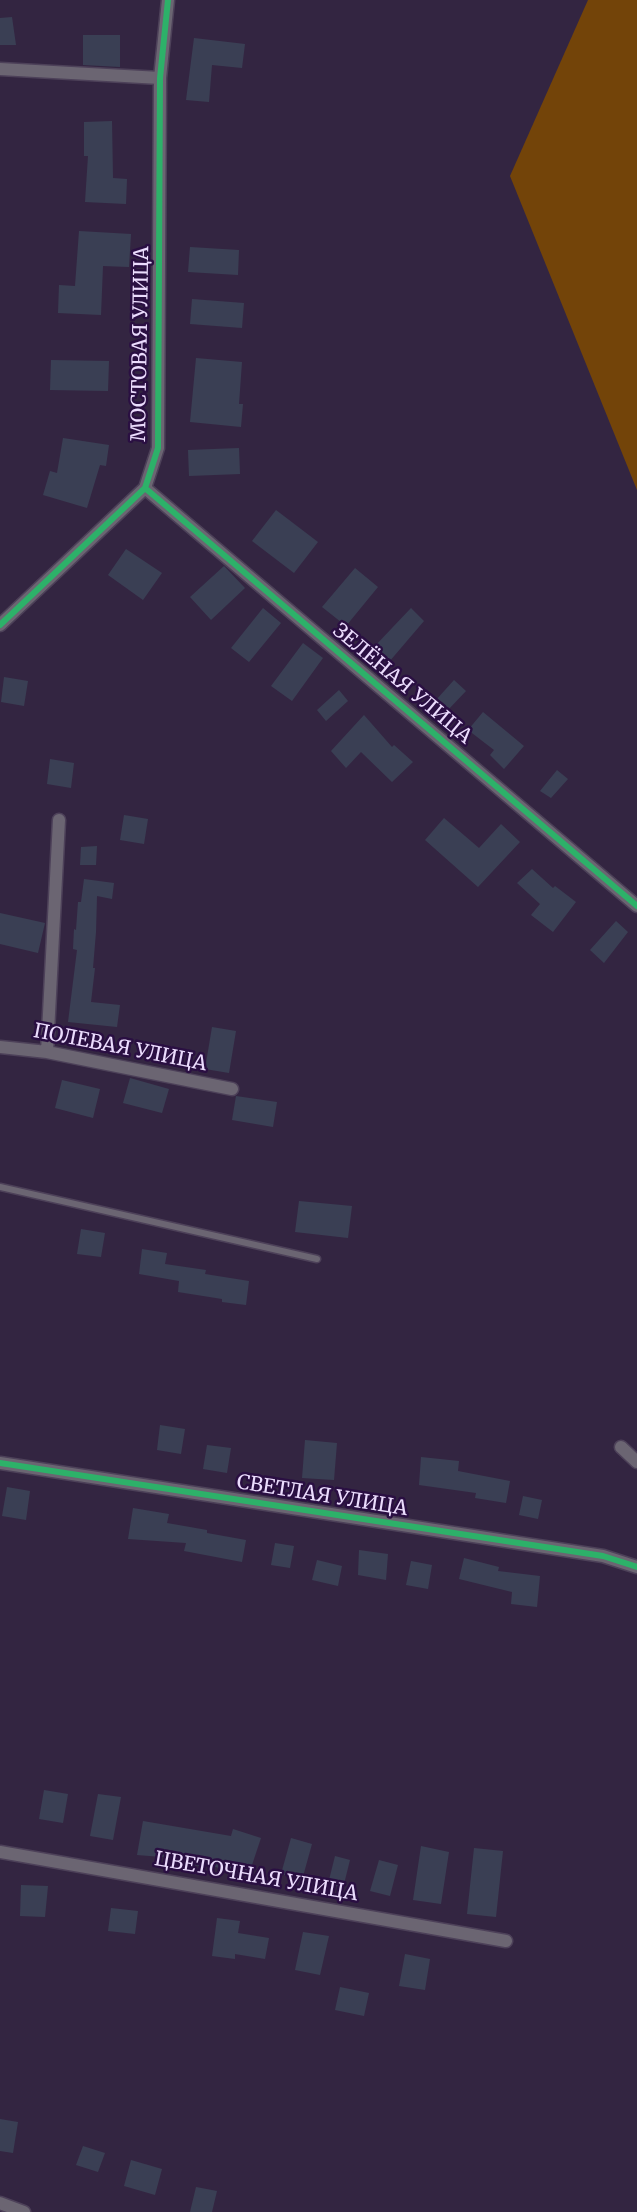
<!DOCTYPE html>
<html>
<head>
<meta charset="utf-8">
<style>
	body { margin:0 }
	canvas { display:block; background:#332541 }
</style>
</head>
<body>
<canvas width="637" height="2212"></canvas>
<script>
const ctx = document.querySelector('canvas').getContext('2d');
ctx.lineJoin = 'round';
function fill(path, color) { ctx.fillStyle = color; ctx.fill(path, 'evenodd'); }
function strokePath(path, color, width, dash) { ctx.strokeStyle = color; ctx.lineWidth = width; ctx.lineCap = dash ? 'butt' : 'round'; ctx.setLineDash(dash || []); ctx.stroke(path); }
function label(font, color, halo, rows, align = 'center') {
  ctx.font = font + ' Merriweather,serif'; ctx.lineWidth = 5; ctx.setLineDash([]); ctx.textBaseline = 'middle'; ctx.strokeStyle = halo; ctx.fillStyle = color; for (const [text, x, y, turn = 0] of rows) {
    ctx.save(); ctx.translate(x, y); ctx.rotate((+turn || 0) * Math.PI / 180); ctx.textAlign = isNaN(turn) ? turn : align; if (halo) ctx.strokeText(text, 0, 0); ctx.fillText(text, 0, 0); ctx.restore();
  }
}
const forest = new Path2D(`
	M 588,0 L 637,0 L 637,490 L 510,176 Z`);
const building = new Path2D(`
	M 12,17 L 16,45 L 0,45 L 0,18 Z
	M 83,35 L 120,35 L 120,67 L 83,65 Z
	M 194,38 L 245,44 L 242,68 L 212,65 L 209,102 L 186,100 Z
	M 112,121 L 113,178 L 127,179 L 126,204 L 85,202 L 88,156 L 84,156 L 84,122 Z
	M 79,231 L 131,234 L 129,267 L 103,266 L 101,315 L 58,313 L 59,285 L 75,286 Z
	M 190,247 L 239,250 L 238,275 L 188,272 Z
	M 192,299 L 244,303 L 242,328 L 190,324 Z
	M 196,358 L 242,362 L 239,404 L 243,404 L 241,427 L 190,422 Z
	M 51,360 L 109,361 L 108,391 L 50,390 Z
	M 63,438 L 109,445 L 106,466 L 100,465 L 87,508 L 43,495 L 50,471 L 57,473 Z
	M 239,448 L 240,474 L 189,476 L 188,450 Z
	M 276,510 L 318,542 L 294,573 L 252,541 Z
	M 126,549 L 162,573 L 143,600 L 108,575 Z
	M 224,566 L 245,588 L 211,620 L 190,597 Z
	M 355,568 L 378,587 L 346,626 L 322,607 Z
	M 263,608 L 281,623 L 249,662 L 231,648 Z
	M 411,608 L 424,621 L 389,662 L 374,647 Z
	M 303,643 L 323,658 L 292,701 L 271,686 Z
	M 4,677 L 28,681 L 24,706 L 1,702 Z
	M 454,680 L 466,691 L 447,711 L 436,700 Z
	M 339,690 L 348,701 L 326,721 L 317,710 Z
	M 483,712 L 524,746 L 504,769 L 490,755 L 494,750 L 468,730 Z
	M 364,715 L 392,747 L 394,745 L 413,762 L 392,782 L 361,752 L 346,768 L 331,751 Z
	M 50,759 L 74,763 L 71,788 L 47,784 Z
	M 557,770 L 568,779 L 551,798 L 540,791 Z
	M 124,815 L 148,819 L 144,844 L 120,840 Z
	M 444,818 L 479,848 L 501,824 L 520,842 L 478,887 L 425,840 Z
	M 97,846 L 96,865 L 80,865 L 81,847 Z
	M 532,869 L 553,888 L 555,886 L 576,902 L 553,932 L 531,915 L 540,904 L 517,883 Z
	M 84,879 L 114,883 L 112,899 L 97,896 L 96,932 L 93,968 L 95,968 L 91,1002 L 120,1005 L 117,1027 L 68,1022 L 77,950 L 73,949 L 74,929 L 76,930 L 78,902 L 81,902 Z
	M 0,913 L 45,923 L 38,953 L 0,944 Z
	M 616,921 L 628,932 L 604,963 L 590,950 Z
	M 212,1027 L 236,1031 L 229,1073 L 205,1069 Z
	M 130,1078 L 169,1089 L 162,1113 L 123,1103 Z
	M 62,1080 L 100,1089 L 93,1118 L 55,1108 Z
	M 236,1096 L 277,1102 L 273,1127 L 232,1120 Z
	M 299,1201 L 352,1206 L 348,1238 L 295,1232 Z
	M 81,1229 L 105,1233 L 101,1257 L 77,1254 Z
	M 142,1249 L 167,1253 L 165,1264 L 206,1270 L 205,1274 L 249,1281 L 246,1305 L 222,1302 L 222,1299 L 178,1292 L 179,1281 L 139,1274 Z
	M 160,1425 L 185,1429 L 181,1454 L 157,1450 Z
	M 305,1440 L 337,1443 L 334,1480 L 302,1478 Z
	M 207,1445 L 231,1448 L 227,1473 L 203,1469 Z
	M 421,1457 L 459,1461 L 458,1471 L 510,1481 L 506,1503 L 475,1498 L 476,1493 L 419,1485 Z
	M 7,1487 L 30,1491 L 26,1520 L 2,1516 Z
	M 523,1496 L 542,1500 L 538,1519 L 519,1515 Z
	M 133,1508 L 169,1514 L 167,1523 L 207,1530 L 207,1533 L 246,1540 L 242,1562 L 184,1551 L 186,1543 L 128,1539 Z
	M 275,1543 L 294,1546 L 290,1568 L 271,1565 Z
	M 359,1550 L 388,1554 L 386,1580 L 358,1575 Z
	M 464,1558 L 499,1567 L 498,1571 L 540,1576 L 537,1607 L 511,1604 L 512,1592 L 459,1579 Z
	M 317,1560 L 342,1566 L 338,1586 L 312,1580 Z
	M 411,1561 L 432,1565 L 428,1589 L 406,1585 Z
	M 44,1790 L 68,1794 L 63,1823 L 39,1819 Z
	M 98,1794 L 121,1797 L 113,1840 L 90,1836 Z
	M 143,1821 L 231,1836 L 233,1829 L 261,1838 L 248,1877 L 206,1864 L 206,1867 L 186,1864 L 187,1859 L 137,1855 Z
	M 291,1838 L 312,1844 L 302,1880 L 281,1874 Z
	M 421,1846 L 449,1852 L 441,1904 L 413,1900 Z
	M 474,1848 L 503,1851 L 496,1917 L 467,1914 Z
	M 335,1856 L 350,1860 L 343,1888 L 328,1884 Z
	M 379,1860 L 398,1865 L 390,1896 L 370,1891 Z
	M 21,1885 L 48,1886 L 45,1917 L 20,1916 Z
	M 111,1908 L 138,1911 L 135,1934 L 108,1931 Z
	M 217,1918 L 240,1921 L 238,1933 L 269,1938 L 265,1959 L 235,1954 L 235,1959 L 212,1956 Z
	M 303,1932 L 329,1936 L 320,1975 L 295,1970 Z
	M 405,1954 L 430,1959 L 425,1990 L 399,1986 Z
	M 340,1987 L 369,1993 L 364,2016 L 335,2010 Z
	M 0,2119 L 18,2122 L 13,2153 L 0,2151 Z
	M 83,2146 L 105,2153 L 98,2172 L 76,2165 Z
	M 131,2160 L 162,2169 L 155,2195 L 124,2186 Z
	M 196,2187 L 217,2191 L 212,2212 L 190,2212 Z`);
const lane = new Path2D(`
	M 0,1187 L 317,1259`);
const street = new Path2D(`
	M 0,69 L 160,78
	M 145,488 L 637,906
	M 0,625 L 145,488 L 158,448 L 160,78 L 168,0
	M 0,1047 L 47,1052 L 232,1089
	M 47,1052 L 59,820
	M 621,1447 L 637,1462
	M 0,1463 L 603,1556 L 637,1567
	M 0,1852 L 506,1941
	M 0,2203 L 24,2212`);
const cycleway = new Path2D(`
	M 145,488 L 637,906
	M 0,625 L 145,488 L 158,448 L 160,78 L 168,0
	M 0,1463 L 603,1556 L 637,1567`);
const streetNames = [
	["МОСТОВАЯ УЛИЦА",141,344,-89],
	["ЗЕЛЁНАЯ УЛИЦА",402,684,40],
	["ПОЛЕВАЯ УЛИЦА",120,1048,11],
	["СВЕТЛАЯ УЛИЦА",322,1496,9],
	["ЦВЕТОЧНАЯ УЛИЦА",256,1877,10]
];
fill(forest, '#734409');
fill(building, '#3a3f54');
strokePath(lane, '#4d4159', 9);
strokePath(street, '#4d4159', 15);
strokePath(lane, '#6b6572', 6);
strokePath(street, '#6b6572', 12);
strokePath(cycleway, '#2db169', 6);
label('20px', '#ebdcfd', '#2a0f42', streetNames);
</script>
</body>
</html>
